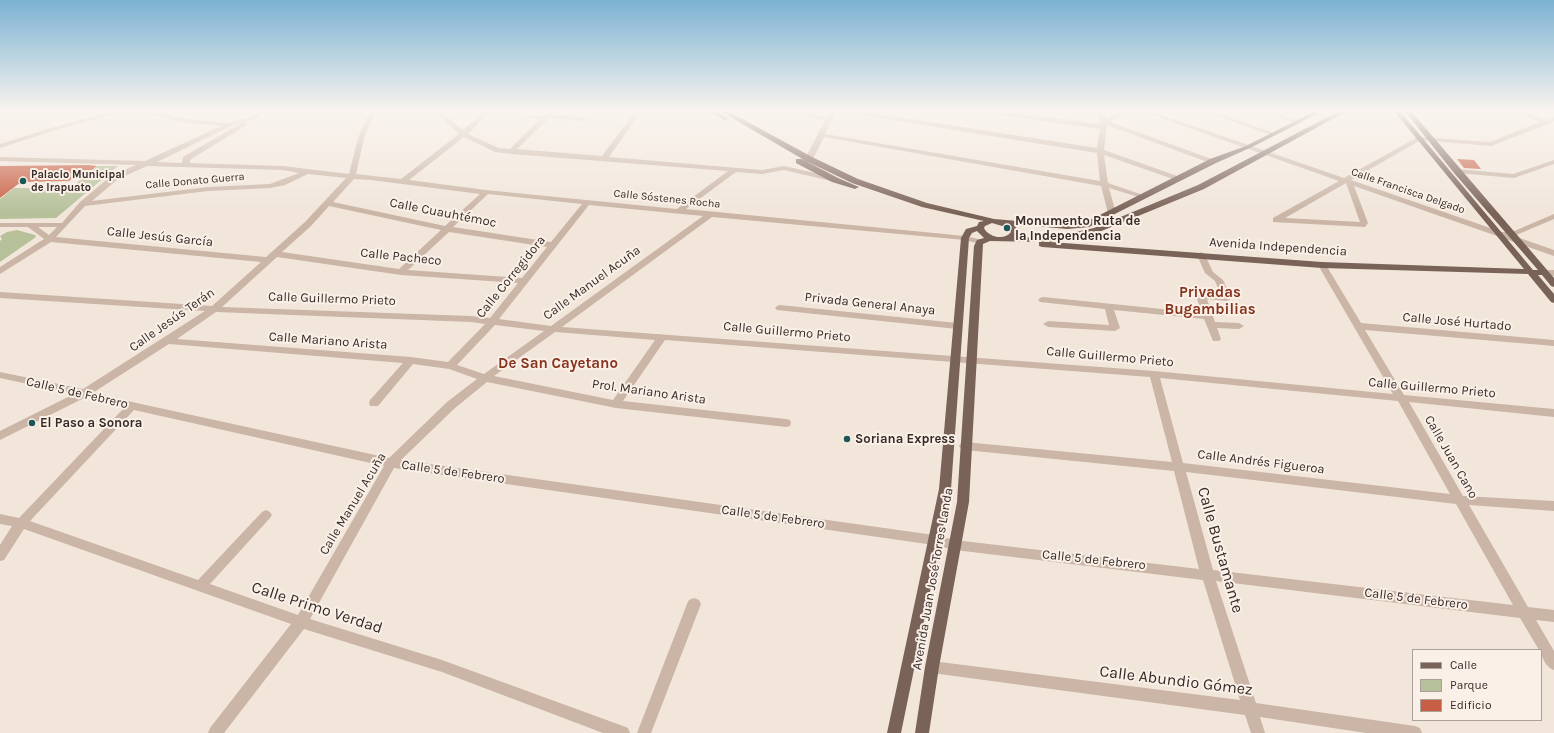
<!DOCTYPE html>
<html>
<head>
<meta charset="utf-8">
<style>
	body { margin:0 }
	#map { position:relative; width:1554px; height:733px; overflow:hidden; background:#f2e6db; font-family:Karla,sans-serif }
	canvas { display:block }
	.legend { position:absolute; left:1412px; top:649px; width:130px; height:72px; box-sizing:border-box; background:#faf0e7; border:1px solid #aca19a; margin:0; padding:5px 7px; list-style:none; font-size:12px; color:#362b27 }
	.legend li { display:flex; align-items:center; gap:8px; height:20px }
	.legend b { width:20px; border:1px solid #aca19a }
</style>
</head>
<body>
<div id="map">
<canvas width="1554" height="733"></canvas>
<ul class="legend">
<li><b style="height:5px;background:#796258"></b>Calle</li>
<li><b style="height:11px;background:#b6c19a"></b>Parque</li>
<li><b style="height:11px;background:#c85e43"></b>Edificio</li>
</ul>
</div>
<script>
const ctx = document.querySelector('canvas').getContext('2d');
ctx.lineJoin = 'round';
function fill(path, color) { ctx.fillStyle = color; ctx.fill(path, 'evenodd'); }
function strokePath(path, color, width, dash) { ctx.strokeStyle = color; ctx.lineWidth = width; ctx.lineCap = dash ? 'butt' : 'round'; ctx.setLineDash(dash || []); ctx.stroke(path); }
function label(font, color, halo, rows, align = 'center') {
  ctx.font = font + ' Karla,sans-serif'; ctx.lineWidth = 4; ctx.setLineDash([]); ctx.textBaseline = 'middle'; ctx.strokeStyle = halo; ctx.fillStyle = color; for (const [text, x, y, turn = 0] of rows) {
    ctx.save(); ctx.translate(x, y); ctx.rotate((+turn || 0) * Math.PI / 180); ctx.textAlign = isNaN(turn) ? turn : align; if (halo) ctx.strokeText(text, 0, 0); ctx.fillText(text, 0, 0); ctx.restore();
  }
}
const green = new Path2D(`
	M 98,166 L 118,166 L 56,218 L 0,219 L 0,199 L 14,188 L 70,188 Z
	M 17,230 L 35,235 L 36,237 L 0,262 L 0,241 L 2,239 L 0,236 L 7,232 Z`);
const building = new Path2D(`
	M 1457,159 L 1474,160 L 1481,169 L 1464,168 Z
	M 0,166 L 89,165 L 97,166 L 83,177 L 74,177 L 69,181 L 21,182 L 0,198 Z`);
const minor = new Path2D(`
	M 119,110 L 130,110 L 55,130 L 0,148 L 0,144 L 51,128 Z
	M 147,110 L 186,119 L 228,123 L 253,116 L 262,110 L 269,110 L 257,118 L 245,122 L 248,124 L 247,125 L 196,156 L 190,160 L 190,163 L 283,166 L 349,174 L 358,138 L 370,110 L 376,110 L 364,138 L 356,174 L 401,179 L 459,134 L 437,114 L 425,110 L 441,112 L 463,130 L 485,110 L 492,110 L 468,134 L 499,148 L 510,149 L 540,119 L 523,117 L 523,115 L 543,116 L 549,110 L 556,110 L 552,114 L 586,118 L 587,119 L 584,121 L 549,118 L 517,149 L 602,156 L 636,110 L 642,110 L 609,157 L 762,170 L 784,166 L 838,178 L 839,180 L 835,182 L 784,170 L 762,174 L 736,172 L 686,209 L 965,236 L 983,240 L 984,242 L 980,244 L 965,240 L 712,217 L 562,327 L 1154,371 L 1393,394 L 1318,265 L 1322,262 L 1326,265 L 1361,323 L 1554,340 L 1554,346 L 1365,330 L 1404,395 L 1554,409 L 1554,417 L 1409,402 L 1463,496 L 1554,501 L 1554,511 L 1469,505 L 1528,607 L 1554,610 L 1554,622 L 1536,620 L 1554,651 L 1554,670 C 1547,668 1541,658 1541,650 L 1539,650 L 1520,618 L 1216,581 L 1256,703 L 1415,726 L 1420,728 L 1422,733 L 1366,733 L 1260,717 L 1265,733 L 1251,733 L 1245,715 L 932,673 L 927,672 L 925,667 L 927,662 L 932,661 L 1240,700 L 1203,580 L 955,550 L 934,545 L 394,468 L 310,619 L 442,660 L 623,726 L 628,728 L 630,733 L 603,733 L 442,672 L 304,629 L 224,733 L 208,733 L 210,728 L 291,624 L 24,529 L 4,560 L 0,561 L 0,545 L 12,526 L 0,524 L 0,514 L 19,518 L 124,408 L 86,397 L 0,440 L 0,431 L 74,394 L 0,378 L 0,372 L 83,389 L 205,311 L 0,298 L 0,292 L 212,306 L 261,262 L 51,242 L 0,274 L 0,267 L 44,239 L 28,227 L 0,227 L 0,223 L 62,223 L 80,202 L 112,175 L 136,165 L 0,161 L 0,157 L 145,161 L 221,126 L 186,123 L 145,113 L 145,111 ZM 241,123 L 183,157 L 182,163 L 157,162 L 231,126 ZM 464,137 L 495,152 L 511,154 L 728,171 L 677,209 L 486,190 L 409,180 ZM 147,166 L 283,170 L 299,173 L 270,184 L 208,187 L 92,201 L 118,179 ZM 308,174 L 346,178 L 305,222 L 266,257 L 56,237 L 85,206 L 208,191 L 270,188 L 285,185 ZM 354,179 L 371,180 L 480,194 L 445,226 L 333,202 ZM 488,194 L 582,204 L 551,242 L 453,227 ZM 589,205 L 703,216 L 551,326 L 499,319 ZM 329,206 L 441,230 L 399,269 L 282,252 L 311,226 ZM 38,227 L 57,227 L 49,235 ZM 449,232 L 547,247 L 522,278 L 408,270 ZM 277,257 L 401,275 L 518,283 L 490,318 L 471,316 L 222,307 ZM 216,312 L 471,322 L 485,324 L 448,362 L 411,357 L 177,339 ZM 495,325 L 544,331 L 484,374 L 457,365 ZM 555,332 L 655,340 L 613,400 L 494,376 ZM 665,340 L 1150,377 L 1172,462 L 965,442 L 961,443 L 959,446 L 961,449 L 965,450 L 1174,471 L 1199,569 L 955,540 L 934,535 L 401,460 L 455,408 L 487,382 L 616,408 L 786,427 L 790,426 L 791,423 L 790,420 L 786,419 L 623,401 ZM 169,344 L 403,363 L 370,400 L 369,403 L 370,406 L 378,406 L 413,364 L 449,369 L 477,379 L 447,402 L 389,458 L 132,402 L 94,392 ZM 1160,378 L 1398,401 L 1450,494 L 1183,463 ZM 134,410 L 384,466 L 298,615 L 210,584 L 270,518 L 272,515 L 270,512 L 266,510 L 262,512 L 198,580 L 30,521 ZM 1186,472 L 1456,504 L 1513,605 L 1213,570 Z
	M 789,110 C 802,110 814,115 827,117 L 831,110 L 837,110 L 825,134 L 1100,181 L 1097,153 L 841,112 L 838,110 L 853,110 L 1097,148 L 1100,129 L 978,112 L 975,110 L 992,110 L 1100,124 L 1098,110 L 1104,110 L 1106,119 L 1124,110 L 1132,110 L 1110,122 L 1217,161 L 1213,163 L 1210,163 L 1107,125 L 1104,150 L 1183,178 L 1179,180 L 1176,180 L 1104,155 L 1108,183 L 1146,196 L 1142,198 L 1109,188 L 1116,213 L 1112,215 L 1108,213 L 1101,186 L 824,137 L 812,161 L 806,161 L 805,159 L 825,120 L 808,117 Z
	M 1138,110 L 1147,110 L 1344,178 L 1418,137 L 1490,142 L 1540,122 L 1509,110 L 1518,110 L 1546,120 L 1554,117 L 1554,121 L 1550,124 L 1546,125 L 1491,146 L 1421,140 L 1351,180 L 1502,232 L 1512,232 L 1554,214 L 1554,219 L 1514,236 L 1554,250 L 1554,256 L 1354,186 L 1368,223 L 1365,227 L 1273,222 L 1273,218 L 1339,181 ZM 1346,183 L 1360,222 L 1285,218 Z
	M 1201,110 L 1210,110 L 1276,134 L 1271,135 Z
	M 1258,110 L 1267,110 L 1300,122 L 1295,123 Z
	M 1554,160 L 1554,164 L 1514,178 L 1457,173 L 1453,171 L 1457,169 L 1513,174 Z
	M 1201,252 L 1205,255 L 1213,272 L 1223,280 L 1232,298 L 1227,301 L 1207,299 L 1215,322 L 1239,323 L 1244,326 L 1239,329 L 1217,328 L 1221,339 L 1219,341 L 1213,341 L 1204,319 L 1114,310 L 1120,328 L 1115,331 L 1048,327 L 1043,324 L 1048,321 L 1109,325 L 1105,309 L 1040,302 L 1038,300 L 1040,298 L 1043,297 L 1202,313 L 1196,296 L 1198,294 L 1221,295 L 1215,281 L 1205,273 L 1197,255 Z
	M 1545,270 L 1554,270 L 1554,276 L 1542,275 L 1541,273 L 1542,271 Z
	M 780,305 L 957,323 L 962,326 L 957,329 L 777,310 L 775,308 L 777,306 Z
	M 694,598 L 699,600 L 701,604 L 651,733 L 637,733 L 687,604 L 689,600 Z`);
const major = new Path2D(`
	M 707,110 L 715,110 L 729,119 L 724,120 Z
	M 718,110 L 726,110 L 812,157 L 858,179 L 927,203 L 994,219 L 1067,225 L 1084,223 L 1210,159 L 1246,146 L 1317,110 L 1325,110 L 1250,148 L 1216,163 L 1089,227 L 1067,229 L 1014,224 L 1019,232 L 1016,237 L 1048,238 L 1094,228 L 1198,185 L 1341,110 L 1349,110 L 1204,189 L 1099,232 L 1050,242 L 1322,262 L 1524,269 L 1393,110 L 1399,110 L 1533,270 L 1538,270 L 1454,173 L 1404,110 L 1410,110 L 1554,278 L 1554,287 L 1551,286 L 1542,275 L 1538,275 L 1554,294 L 1554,303 L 1551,302 L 1528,274 L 1322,268 L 1042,247 L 1039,246 L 1039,242 L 990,241 L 983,244 L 969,502 L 939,667 L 929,733 L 915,733 L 925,667 L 957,502 L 974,246 L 977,240 L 984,238 L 977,231 L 972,233 L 969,238 L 951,489 L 901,733 L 887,733 L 939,489 L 961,238 L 966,229 L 977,226 L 979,222 L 984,221 L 922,207 L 852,183 L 806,161 ZM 992,223 L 1009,228 L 1011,232 C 1005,241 988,237 984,228 L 985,226 Z
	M 796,159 L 802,159 L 838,178 L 859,187 L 855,189 L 832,182 L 796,163 Z`);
const markers = [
	[23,181,4,"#1c5758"],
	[1007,228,4,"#1c5758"],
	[32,423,4,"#1c5758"],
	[847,439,4,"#1c5758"]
];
const farPoinames = [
	["Palacio Municipal",31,175],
	["de Irapuato",31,188]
];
const farStreetnames = [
	["Calle Donato Guerra",195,181,-5],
	["Calle Francisca Delgado",1408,191,19],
	["Calle Sóstenes Rocha",667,199,6]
];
const streetNames = [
	["Calle Cuauhtémoc",443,213,11],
	["Calle Jesús García",160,237,6],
	["Avenida Independencia",1278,247,4],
	["Calle Pacheco",401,257,6],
	["Calle Corregidora",511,277,-51],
	["Calle Manuel Acuña",592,283,-36],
	["Calle Guillermo Prieto",332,299,2],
	["Privada General Anaya",870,304,6],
	["Calle Jesús Terán",172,320,-35],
	["Calle José Hurtado",1457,322,5],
	["Calle Guillermo Prieto",787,332,5],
	["Calle Mariano Arista",328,341,4],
	["Calle Guillermo Prieto",1110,357,5],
	["Calle Guillermo Prieto",1432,388,5],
	["Prol. Mariano Arista",649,392,8],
	["Calle 5 de Febrero",77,393,13],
	["Calle Juan Cano",1451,457,60],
	["Calle Andrés Figueroa",1261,462,7],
	["Calle 5 de Febrero",453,472,8],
	["Calle Manuel Acuña",353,504,-59],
	["Calle 5 de Febrero",773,517,8],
	["Calle 5 de Febrero",1094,560,6],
	["Avenida Juan José Torres Landa",933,579,-80],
	["Calle 5 de Febrero",1416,599,7]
];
const poiNames = [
	["Monumento Ruta de",1015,221],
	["la Independencia",1015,236],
	["El Paso a Sonora",40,423],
	["Soriana Express",855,439]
];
const quarterNames = [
	["Privadas",1210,293],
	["Bugambilias",1210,310],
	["De San Cayetano",558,364]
];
const nearStreetnames = [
	["Calle Bustamante",1220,550,74],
	["Calle Primo Verdad",317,608,18],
	["Calle Abundio Gómez",1176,681,7]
];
fill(green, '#b6c19a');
fill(building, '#c85e43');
fill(minor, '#cab5a6');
fill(major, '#796258');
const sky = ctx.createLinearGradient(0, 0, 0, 213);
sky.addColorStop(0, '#7bb2d2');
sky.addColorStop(0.52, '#f9f4ef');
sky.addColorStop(1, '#f9f4ef00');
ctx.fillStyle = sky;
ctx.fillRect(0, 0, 1554, 213);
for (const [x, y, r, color] of markers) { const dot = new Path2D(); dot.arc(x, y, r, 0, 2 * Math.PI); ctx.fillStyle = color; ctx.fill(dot); strokePath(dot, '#faf0e7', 1.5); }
label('bold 11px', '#362b27', '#faf0e7', farPoinames, 'left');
label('11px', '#362b27', '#faf0e7', farStreetnames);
label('13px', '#362b27', '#faf0e7', streetNames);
label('bold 13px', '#362b27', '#faf0e7', poiNames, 'left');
label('bold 15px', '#87341f', '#faf0e7', quarterNames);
label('16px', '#362b27', '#faf0e7', nearStreetnames);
</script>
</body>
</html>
